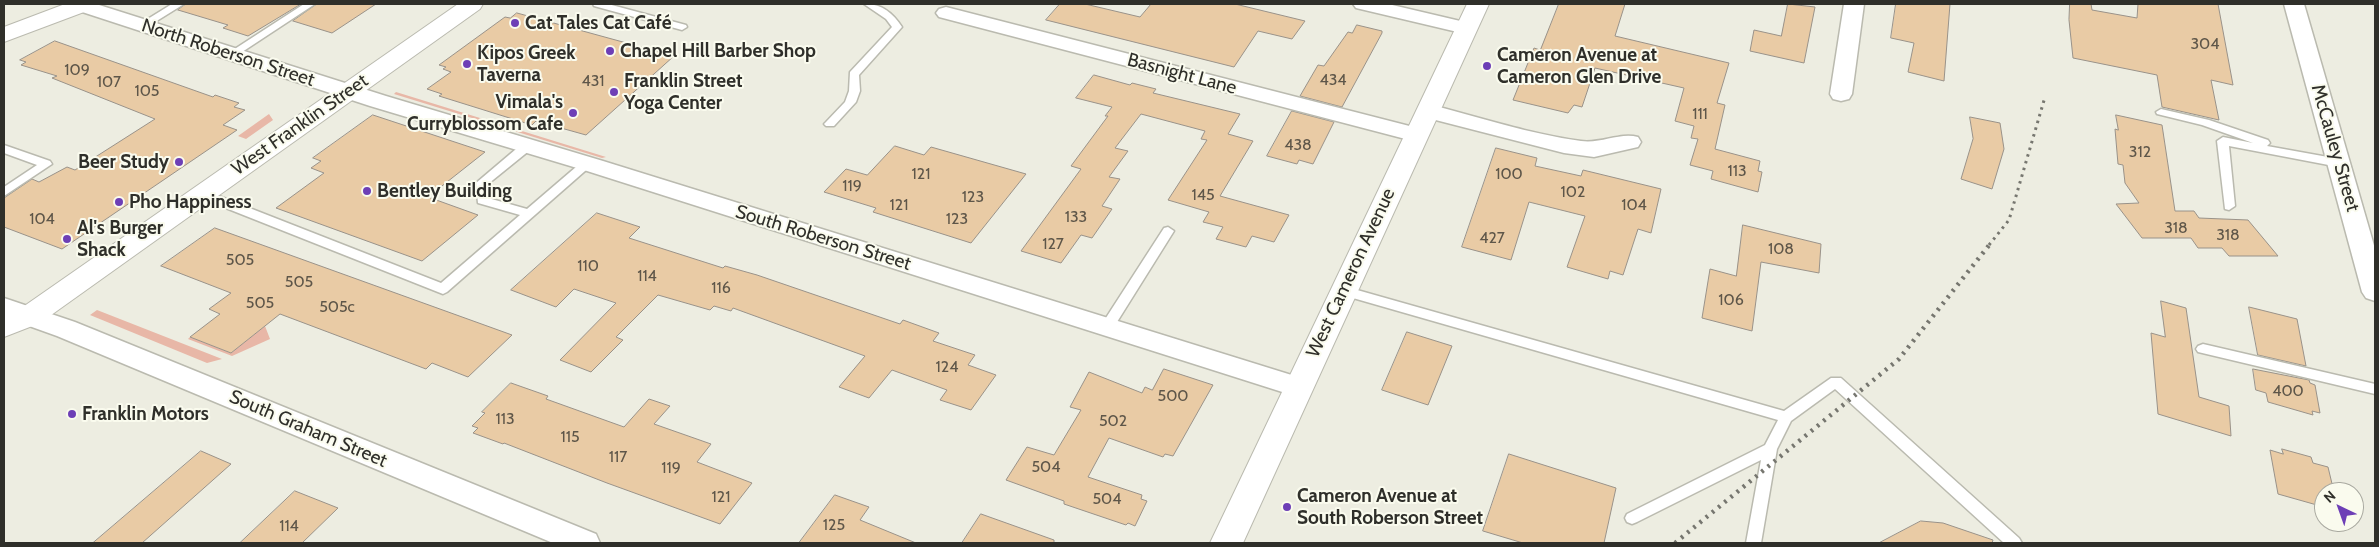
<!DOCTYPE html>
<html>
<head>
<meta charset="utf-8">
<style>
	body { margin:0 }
	#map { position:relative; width:2379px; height:547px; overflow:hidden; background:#edede1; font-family:Cabin,sans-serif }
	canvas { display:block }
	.frame { position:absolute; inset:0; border:5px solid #2f2f2a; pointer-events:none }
	.north { position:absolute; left:2314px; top:482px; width:50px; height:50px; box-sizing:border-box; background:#fafbee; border:1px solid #a9a9a0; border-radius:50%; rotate:318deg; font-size:14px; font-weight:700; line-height:20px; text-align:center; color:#2f2f2a }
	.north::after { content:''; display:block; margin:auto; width:18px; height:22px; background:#6d3fb6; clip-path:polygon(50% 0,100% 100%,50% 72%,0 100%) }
</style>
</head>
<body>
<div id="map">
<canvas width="2379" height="547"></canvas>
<div class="frame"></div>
<div class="north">N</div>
</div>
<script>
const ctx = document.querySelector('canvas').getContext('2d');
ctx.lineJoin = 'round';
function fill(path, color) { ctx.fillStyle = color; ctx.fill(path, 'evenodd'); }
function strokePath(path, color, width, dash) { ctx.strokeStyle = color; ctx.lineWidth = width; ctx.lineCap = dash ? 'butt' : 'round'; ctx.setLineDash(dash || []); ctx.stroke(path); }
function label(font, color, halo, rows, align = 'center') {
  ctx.font = font + ' Cabin,sans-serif'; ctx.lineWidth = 4; ctx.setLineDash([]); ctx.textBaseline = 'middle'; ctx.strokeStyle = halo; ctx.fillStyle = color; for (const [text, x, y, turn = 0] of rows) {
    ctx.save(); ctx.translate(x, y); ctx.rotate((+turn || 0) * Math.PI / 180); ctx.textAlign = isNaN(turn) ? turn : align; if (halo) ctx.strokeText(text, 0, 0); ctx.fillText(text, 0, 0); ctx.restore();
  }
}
const green = new Path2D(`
	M 396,92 L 606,157 L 602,158 L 394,94 Z
	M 269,114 L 273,120 L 246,139 L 238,136 Z
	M 97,310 L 222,359 L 207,363 L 90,315 Z
	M 265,326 L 270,339 L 232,356 L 188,339 L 190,337 L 231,353 Z`);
const building = new Path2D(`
	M 186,4 L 301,4 L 248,36 L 223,28 L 228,25 L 178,10 Z
	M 317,4 L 376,4 L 332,33 L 293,21 Z
	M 1060,4 L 1085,4 L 1140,17 L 1151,4 L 1235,4 L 1305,21 L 1292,39 L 1258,31 L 1234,67 L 1046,20 Z
	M 1559,4 L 1625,4 L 1615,36 L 1729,63 L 1717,103 L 1725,105 L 1715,149 L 1760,161 L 1758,171 L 1762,172 L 1758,192 L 1711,179 L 1713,171 L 1690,165 L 1698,139 L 1691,138 L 1694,126 L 1675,121 L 1684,88 L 1595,68 L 1582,107 L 1574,105 L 1568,113 L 1513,100 L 1534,48 L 1540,50 Z
	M 1788,4 L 1815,7 L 1804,63 L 1750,51 L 1754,30 L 1781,36 Z
	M 1896,4 L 1950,4 L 1944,81 L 1908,72 L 1914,43 L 1891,38 Z
	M 2070,4 L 2091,4 L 2092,10 L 2137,18 L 2138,4 L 2218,4 L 2233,85 L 2211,80 L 2219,120 L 2162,107 L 2157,75 L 2073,58 L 2069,20 Z
	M 517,13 L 674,56 L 586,135 L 536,121 L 532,125 L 439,96 L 442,94 L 427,89 L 451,72 L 443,69 L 446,67 L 439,65 L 505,17 L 510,18 Z
	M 1357,25 L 1382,31 L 1382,33 L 1342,107 L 1300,96 L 1318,65 L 1324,66 L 1348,32 L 1352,33 Z
	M 55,41 L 213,97 L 215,95 L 239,103 L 234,107 L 245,110 L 223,125 L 237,130 L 62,249 L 4,227 L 4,198 L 32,179 L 39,182 L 67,167 L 75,170 L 155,119 L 52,78 L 57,76 L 21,65 L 26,62 L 20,60 Z
	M 1094,75 L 1130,85 L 1132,83 L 1156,89 L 1153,93 L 1240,114 L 1228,134 L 1253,141 L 1220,196 L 1289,215 L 1274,242 L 1252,236 L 1246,247 L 1216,239 L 1223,227 L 1203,222 L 1209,212 L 1168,200 L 1207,140 L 1201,139 L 1205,131 L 1141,114 L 1115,148 L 1128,151 L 1109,177 L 1120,179 L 1102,206 L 1112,209 L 1092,238 L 1081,235 L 1061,263 L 1021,251 L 1081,169 L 1071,166 L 1108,116 L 1105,116 L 1112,107 L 1076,98 Z
	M 1292,111 L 1334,122 L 1313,164 L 1299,160 L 1297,164 L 1267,156 Z
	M 373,115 L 485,152 L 428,197 L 478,215 L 422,261 L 276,208 L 324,173 L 311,168 L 321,161 L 313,158 Z
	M 2116,115 L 2162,125 L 2175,211 L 2194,211 L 2199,218 L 2248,220 L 2278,256 L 2229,256 L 2222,248 L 2198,248 L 2191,238 L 2142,238 L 2116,204 L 2139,203 L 2125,183 L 2123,165 L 2118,164 L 2115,129 L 2118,130 Z
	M 1970,117 L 2000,123 L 2004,149 L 1992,189 L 1961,179 L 1973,139 Z
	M 895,146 L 924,155 L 931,147 L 1026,174 L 971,243 L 873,212 L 876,208 L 824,192 L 846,169 L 867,175 Z
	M 1496,148 L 1537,158 L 1535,166 L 1581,176 L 1583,170 L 1661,189 L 1651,233 L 1638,229 L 1623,275 L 1610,271 L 1608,279 L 1567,267 L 1585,216 L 1529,202 L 1511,260 L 1462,247 Z
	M 597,213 L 640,227 L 629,238 L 723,268 L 725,266 L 757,275 L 900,324 L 903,320 L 939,333 L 933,341 L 975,355 L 968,365 L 996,375 L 971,410 L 940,400 L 947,390 L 892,370 L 869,398 L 839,387 L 865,356 L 733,308 L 731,311 L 714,306 L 710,310 L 658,295 L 616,337 L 623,340 L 591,372 L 560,360 L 616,303 L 574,289 L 556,307 L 511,290 Z
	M 1743,225 L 1821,244 L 1819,273 L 1761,262 L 1752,331 L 1702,318 L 1710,269 L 1736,276 Z
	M 215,228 L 476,322 L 512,335 L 468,377 L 432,363 L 426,369 L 280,314 L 231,353 L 190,337 L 220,314 L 209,309 L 231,293 L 161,266 Z
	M 2161,301 L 2186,308 L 2199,397 L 2229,406 L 2231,436 L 2158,414 L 2151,333 L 2165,337 Z
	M 2249,307 L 2297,319 L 2306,366 L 2258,355 Z
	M 1407,332 L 1452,346 L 1428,405 L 1382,390 Z
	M 1164,369 L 1213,385 L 1173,456 L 1165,454 L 1163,457 L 1109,438 L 1088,477 L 1142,495 L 1141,499 L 1147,501 L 1135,526 L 1128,523 L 1126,525 L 1064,504 L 1064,501 L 1006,480 L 1027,447 L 1054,455 L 1081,410 L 1070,407 L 1089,372 L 1142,393 L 1145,387 L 1152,390 Z
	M 2253,369 L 2309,380 L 2310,383 L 2315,385 L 2320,413 L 2312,411 L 2313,415 L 2268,402 L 2266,393 L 2256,390 Z
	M 511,383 L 548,396 L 546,399 L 624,427 L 649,399 L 670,406 L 654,424 L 711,444 L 697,462 L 752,483 L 720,524 L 607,483 L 504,443 L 503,444 L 473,433 L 478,428 L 472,426 L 485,413 L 482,412 Z
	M 2282,449 L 2311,457 L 2313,463 L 2328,467 L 2334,492 L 2324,492 L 2324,507 L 2278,494 L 2270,450 L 2283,454 Z
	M 201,451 L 231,464 L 142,543 L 93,543 Z
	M 1509,454 L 1616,488 L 1604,543 L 1523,543 L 1483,531 Z
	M 295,491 L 338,508 L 302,543 L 240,543 Z
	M 835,495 L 869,507 L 860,520 L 916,543 L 799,543 Z
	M 981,514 L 1054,540 L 1054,543 L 962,543 Z
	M 1921,521 L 1943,523 L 1993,540 L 1992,543 L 1879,543 Z`);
const lane = new Path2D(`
	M 172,4 L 184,4 L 147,27 L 143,28 L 138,25 Z
	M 304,4 L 315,4 L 236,56 L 228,56 L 227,54 Z
	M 593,4 L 608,4 L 686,25 L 687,27 L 682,30 L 594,6 Z
	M 864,4 C 881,3 893,13 902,27 L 859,75 L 860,91 L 856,102 L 834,126 L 826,126 L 824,124 L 826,122 L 845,102 L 849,91 L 850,72 L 892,27 L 886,19 Z
	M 2161,109 L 2209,120 L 2268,140 L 2270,143 L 2267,146 L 2339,159 L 2345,163 L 2339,167 L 2229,146 L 2235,206 L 2229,210 L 2225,209 L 2217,141 L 2223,137 L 2253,143 L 2202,125 L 2157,114 L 2156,112 Z
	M 526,143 L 532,147 L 530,150 L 488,184 L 488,198 L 527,209 L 583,161 L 591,161 L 593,164 L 447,292 L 443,294 L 198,197 L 196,194 L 202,190 L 206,191 L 441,283 L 520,215 L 478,203 L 476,183 L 522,144 Z
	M 4,145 L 50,161 L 52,164 L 4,196 L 4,187 L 37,165 L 4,153 Z
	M 1168,227 L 1174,231 L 1112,330 L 1102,330 L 1100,327 L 1102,324 L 1164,228 Z
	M 1343,286 L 1784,411 L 1831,378 L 1841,378 L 2019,538 L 2022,543 L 2004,543 L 1835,389 L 1791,421 L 1777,449 L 1761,543 L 1746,543 L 1761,460 L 1637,522 L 1632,524 L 1627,522 L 1625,518 L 1627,514 L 1765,445 L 1778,420 L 1339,294 L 1337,291 Z
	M 2203,344 L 2375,384 L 2375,394 L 2198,352 L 2196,349 L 2198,346 Z`);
const street = new Path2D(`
	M 71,4 L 96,4 L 386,96 L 603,161 L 1298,377 L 1308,380 L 1312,387 L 1308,394 L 1298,397 L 587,171 L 370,106 L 73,9 Z
	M 1353,4 L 1388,4 L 1473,24 L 1476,28 L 1473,32 L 1466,34 L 1356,8 Z
	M 1844,4 L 1864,4 L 1852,94 L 1849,99 L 1841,101 L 1833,99 L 1830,94 Z
	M 2284,4 L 2304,4 L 2375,249 L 2375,301 L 2366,298 L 2362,292 Z
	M 946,7 L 1425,130 L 1428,135 L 1425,140 L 1417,142 L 939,17 L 936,13 L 939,9 Z
	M 1428,104 C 1478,117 1530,134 1581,141 C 1601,144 1620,132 1638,137 L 1641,142 L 1638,147 L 1594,157 L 1564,153 L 1420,116 L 1417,111 L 1420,106 Z
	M 4,298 L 75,322 L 596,534 L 600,543 L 553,543 L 57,336 L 4,317 Z`);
const secondary = new Path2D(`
	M 65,4 L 95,4 L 92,9 L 4,42 L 4,27 Z
	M 458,4 L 483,4 L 480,9 L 40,323 L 4,337 L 4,315 L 20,309 Z
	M 1467,4 L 1489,4 L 1243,543 L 1210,543 Z`);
const railFar1 = new Path2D(`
	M 1989,245 L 2009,220 L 2045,97`);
const rail = new Path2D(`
	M 1675,543 L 1899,359 L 1990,244`);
const markers = [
	[515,23,5,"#6d3fb6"],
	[610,51,5,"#6d3fb6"],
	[467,64,5,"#6d3fb6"],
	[1487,66,5,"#6d3fb6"],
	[614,92,5,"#6d3fb6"],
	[573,113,5,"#6d3fb6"],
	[179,162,5,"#6d3fb6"],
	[367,191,5,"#6d3fb6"],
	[119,202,5,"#6d3fb6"],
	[67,239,5,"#6d3fb6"],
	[72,414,5,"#6d3fb6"],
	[1287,507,5,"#6d3fb6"]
];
const numberNames = [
	["304",2205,44],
	["109",77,70],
	["434",1333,80],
	["431",593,81],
	["107",109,82],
	["105",147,91],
	["111",1700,114],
	["438",1298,145],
	["312",2140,152],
	["113",1737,171],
	["121",921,174],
	["100",1509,174],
	["119",852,186],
	["102",1573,192],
	["145",1203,195],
	["123",973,197],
	["121",899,205],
	["104",1634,205],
	["133",1076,217],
	["104",42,219],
	["123",957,219],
	["318",2176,228],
	["318",2228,235],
	["427",1492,238],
	["127",1053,244],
	["108",1781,249],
	["505",240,260],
	["110",588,266],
	["114",647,276],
	["505",299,282],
	["116",721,288],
	["106",1731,300],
	["505",260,303],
	["505c",337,307],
	["124",947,367],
	["400",2288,391],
	["500",1173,396],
	["113",505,419],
	["502",1113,421],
	["115",570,437],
	["117",618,457],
	["504",1046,467],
	["119",671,468],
	["121",721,497],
	["504",1107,499],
	["125",834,525],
	["114",289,526]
];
const poiNames = [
	["Cat Tales Cat Café",525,23],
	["Chapel Hill Barber Shop",620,51],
	["Kipos Greek",477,53],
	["Taverna",477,75],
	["Cameron Avenue at",1497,55],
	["Cameron Glen Drive",1497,77],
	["Franklin Street",624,81],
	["Yoga Center",624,103],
	["Vimala's",563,102,"right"],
	["Curryblossom Cafe",563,124,"right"],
	["Beer Study",169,162,"right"],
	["Bentley Building",377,191],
	["Pho Happiness",129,202],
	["Al's Burger",77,228],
	["Shack",77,250],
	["Franklin Motors",82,414],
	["Cameron Avenue at",1297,496],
	["South Roberson Street",1297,518]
];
const streetNames = [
	["North Roberson Street",228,53,18],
	["Basnight Lane",1182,74,15],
	["West Franklin Street",300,125,-35],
	["McCauley Street",2335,148,74],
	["South Roberson Street",823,238,17],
	["West Cameron Avenue",1351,273,-65],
	["South Graham Street",308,429,23]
];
fill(green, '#e8b7a7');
fill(building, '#e9cba5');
strokePath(building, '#999289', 1);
strokePath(lane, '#babaaf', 3);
strokePath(street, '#babaaf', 3);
strokePath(secondary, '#babaaf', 2);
fill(lane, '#fff');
fill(street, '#fff');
fill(secondary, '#fff');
strokePath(railFar1, '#76766f', 3, [2.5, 4.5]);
strokePath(rail, '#76766f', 4.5, [2.5, 5.5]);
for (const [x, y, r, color] of markers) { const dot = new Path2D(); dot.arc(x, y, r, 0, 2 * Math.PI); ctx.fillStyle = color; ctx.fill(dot); strokePath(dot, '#fafbee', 2); }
label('16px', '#5e5649', null, numberNames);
label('bold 19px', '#2f2f2a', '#fafbee', poiNames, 'left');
label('19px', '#2f2f2a', '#fafbee', streetNames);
</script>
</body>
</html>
